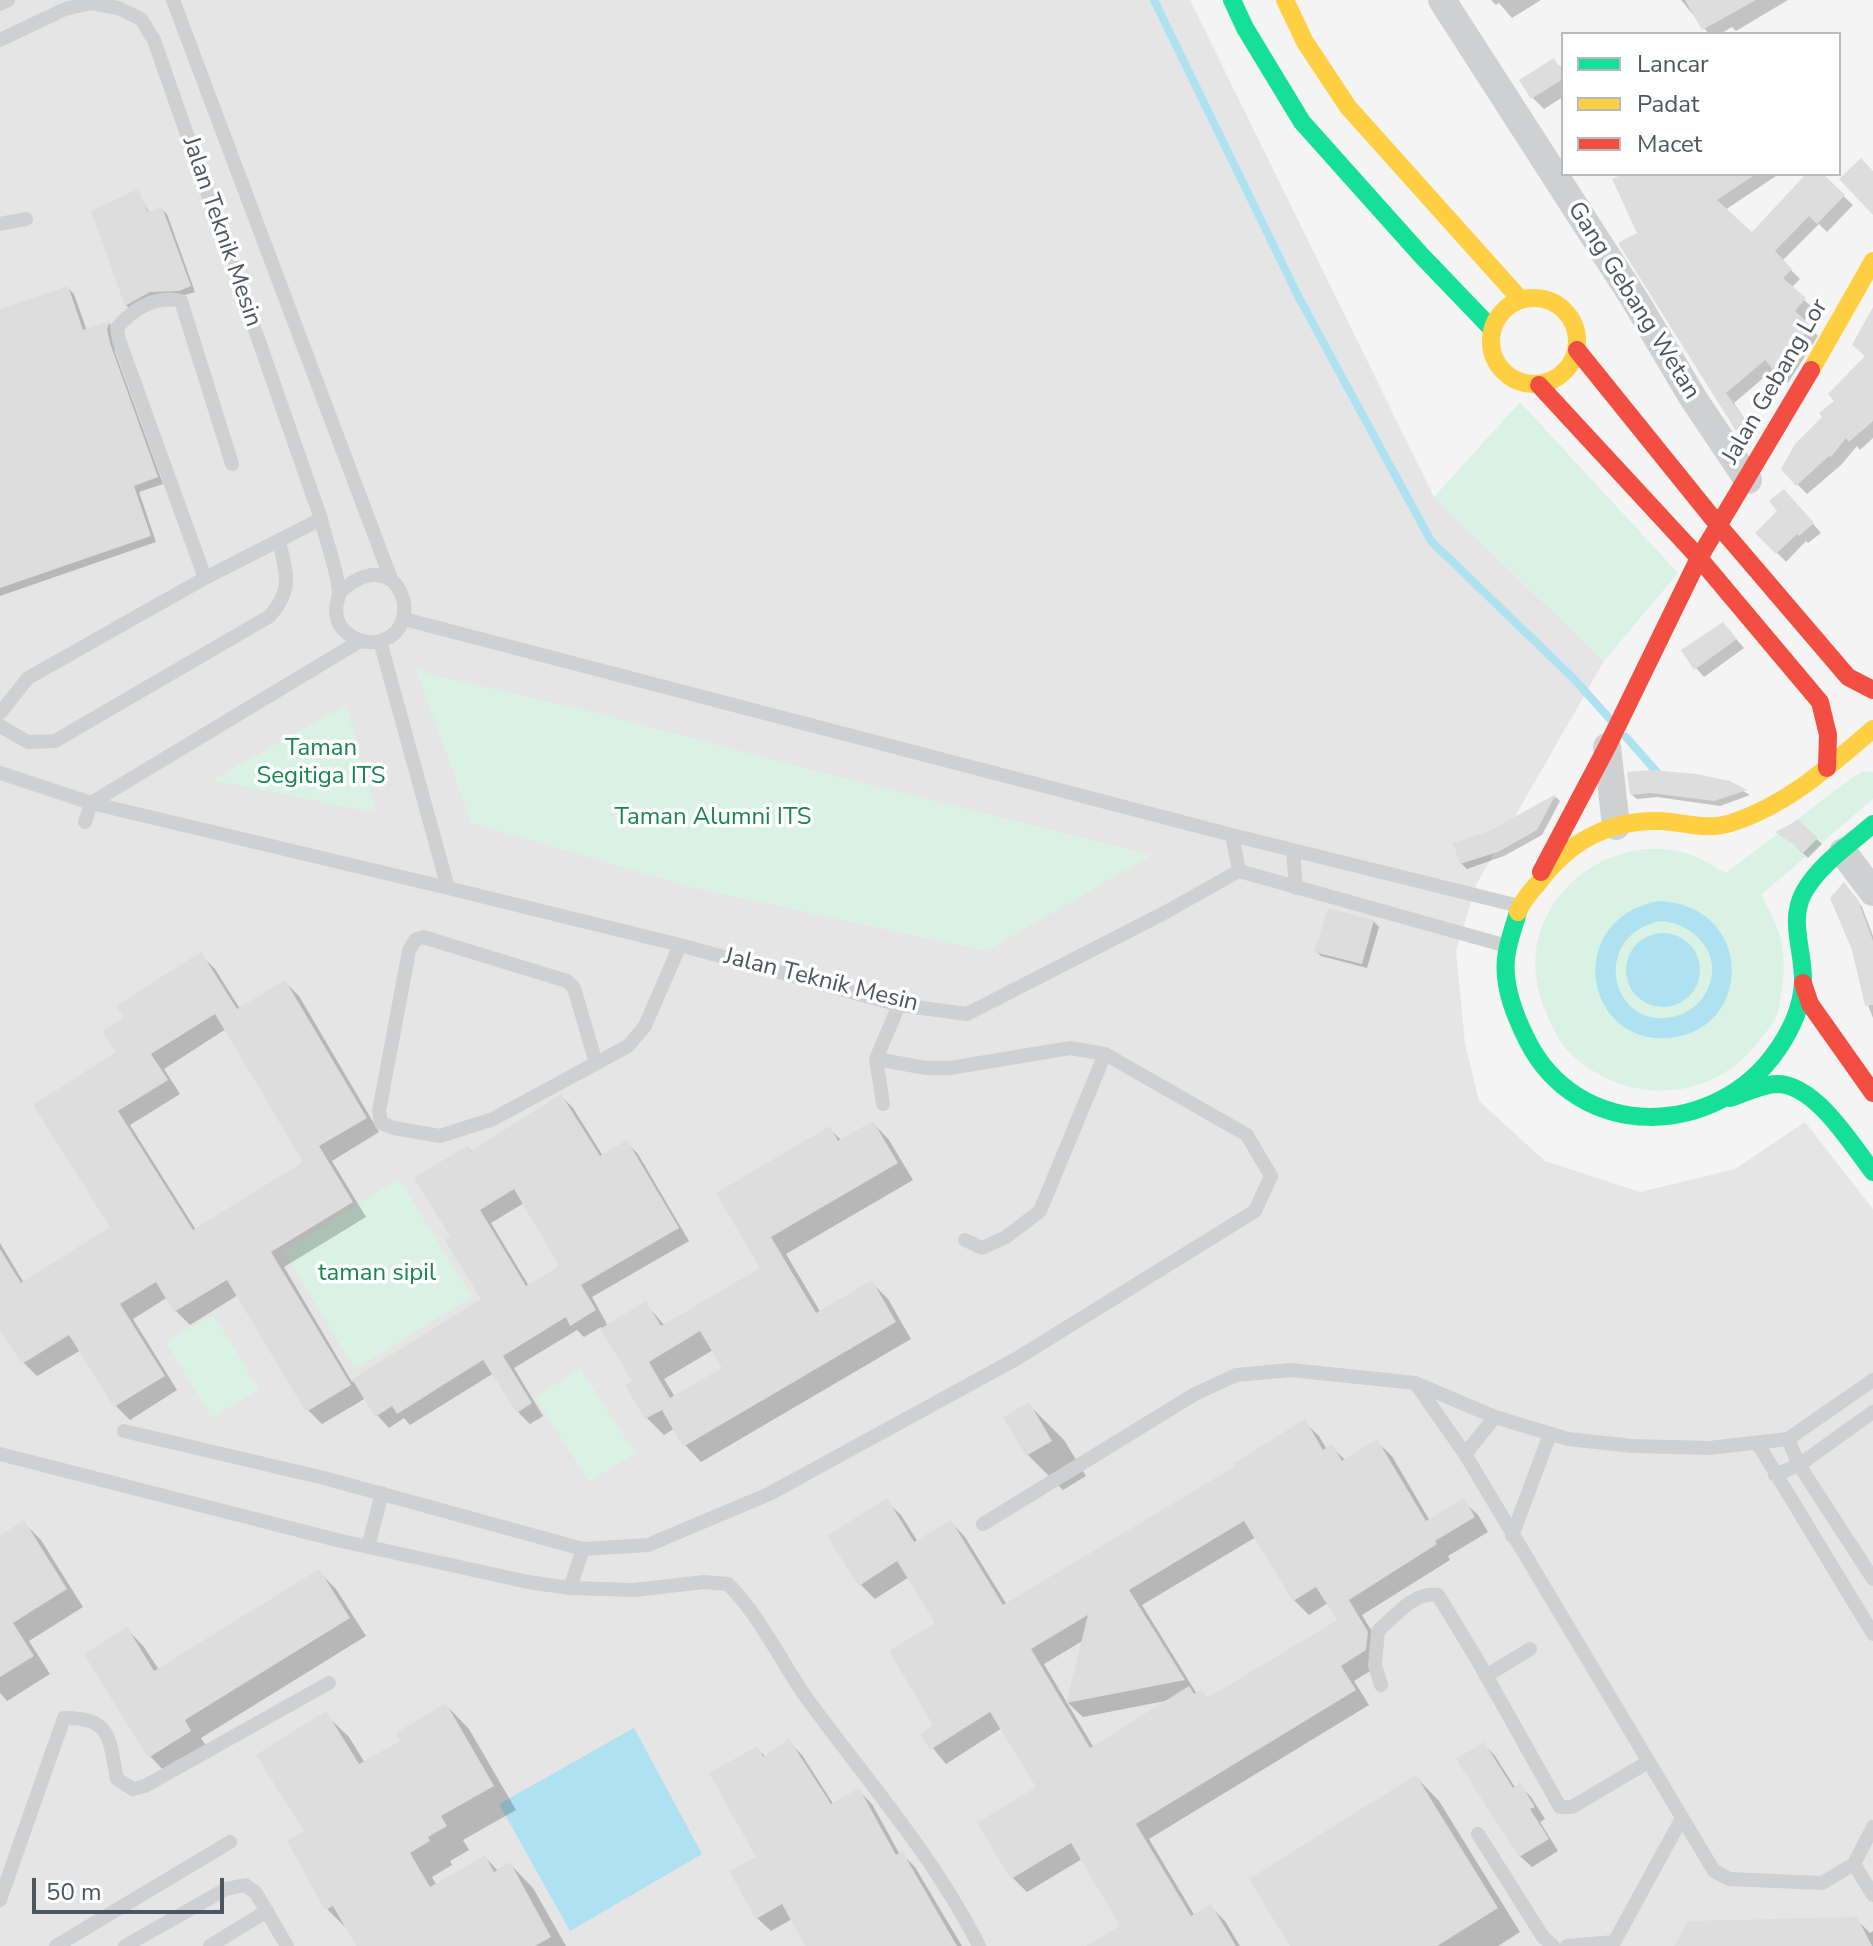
<!DOCTYPE html>
<html>
<head>
<meta charset="utf-8">
<style>
	body { margin:0 }
	#map { position:relative; width:1873px; height:1946px; overflow:hidden; background:#f4f4f4; font-family:"Nunito Sans",sans-serif }
	canvas { display:block }
	.legend { position:absolute; left:1561px; top:32px; width:280px; height:144px; box-sizing:border-box; background:#fff; border:2px solid #b7bbc0; margin:0; padding:10px 14px; list-style:none; font-size:24px; color:#4a5661 }
	.legend li { display:flex; align-items:center; gap:16px; height:40px }
	.legend b { width:40px; border:2px solid #b7bbc0 }
	.scale { position:absolute; left:32px; top:1878px; width:192px; height:36px; box-sizing:border-box; border:4px solid #4a5661; border-top:0; padding-left:10px; font-size:24px; line-height:28px; white-space:nowrap; color:#4a5661; -webkit-text-stroke:6px #fff; paint-order:stroke }
</style>
</head>
<body>
<div id="map">
<canvas width="1873" height="1946"></canvas>
<ul class="legend">
<li><b style="height:10px;background:#16e098"></b>Lancar</li>
<li><b style="height:10px;background:#ffcf43"></b>Padat</li>
<li><b style="height:10px;background:#f24e42"></b>Macet</li>
</ul>
<div class="scale">50 m</div>
</div>
<script>
const ctx = document.querySelector('canvas').getContext('2d');
ctx.lineJoin = 'round';
function fill(path, color) { ctx.fillStyle = color; ctx.fill(path, 'evenodd'); }
function strokePath(path, color, width, dash) { ctx.strokeStyle = color; ctx.lineWidth = width; ctx.lineCap = dash ? 'butt' : 'round'; ctx.setLineDash(dash || []); ctx.stroke(path); }
function label(font, color, halo, rows, align = 'center') {
  ctx.font = font + ' "Nunito Sans",sans-serif'; ctx.lineWidth = 7; ctx.setLineDash([]); ctx.textBaseline = 'middle'; ctx.strokeStyle = halo; ctx.fillStyle = color; for (const [text, x, y, turn = 0] of rows) {
    ctx.save(); ctx.translate(x, y); ctx.rotate((+turn || 0) * Math.PI / 180); ctx.textAlign = isNaN(turn) ? turn : align; if (halo) ctx.strokeText(text, 0, 0); ctx.fillText(text, 0, 0); ctx.restore();
  }
}
const education = new Path2D(`
	M 0,0 L 1190,0 L 1434,497 L 1604,661 L 1477,883 L 1456,951 L 1465,1044 L 1479,1101 L 1545,1161 L 1640,1192 L 1735,1169 L 1805,1122 L 1873,1209 L 1873,1946 L 0,1946 Z`);
const green = new Path2D(`
	M 1520,402 L 1678,573 L 1604,661 L 1434,497 Z
	M 415,666 L 428,674 L 597,713 L 865,784 L 1152,855 L 986,951 L 695,888 L 471,823 Z
	M 346,705 L 376,813 L 212,780 Z
	M 1864,771 L 1873,772 L 1873,799 L 1761,895 C 1767,907 1775,920 1779,933 C 1785,951 1785,975 1781,994 C 1780,1001 1779,1010 1776,1017 C 1773,1024 1767,1031 1762,1037 C 1717,1102 1628,1108 1571,1054 C 1559,1043 1552,1027 1546,1012 C 1534,986 1531,951 1543,924 C 1566,867 1635,833 1694,856 C 1705,860 1716,868 1726,873 L 1850,779 Z
	M 399,1179 L 472,1297 L 355,1369 L 283,1251 Z
	M 213,1314 L 259,1389 L 212,1418 L 166,1342 Z
	M 580,1368 L 635,1453 L 589,1482 L 535,1397 Z`);
const water = new Path2D(`
	M 1658,901 C 1755,904 1754,1031 1669,1038 C 1583,1045 1564,919 1658,901 ZM 1660,921 C 1696,923 1727,958 1705,994 C 1699,1005 1688,1013 1676,1016 C 1613,1034 1587,937 1660,921 Z
	M1626 970a37 37 0 1 1 74 0a37 37 0 1 1-74 0Z
	M 634,1728 L 702,1854 L 570,1931 L 499,1804 Z`);
const shadow = new Path2D(`
	M 1491,0 L 1541,0 L 1512,18 L 1499,3 L 1496,5 Z
	M 1681,0 L 1788,0 L 1736,31 L 1732,27 L 1720,34 L 1709,34 Z
	M 1554,61 L 1563,70 L 1563,97 L 1544,109 L 1533,98 Z
	M 1627,174 L 1779,174 L 1725,210 L 1752,235 L 1809,174 L 1820,174 L 1853,205 L 1827,232 L 1819,224 L 1782,261 L 1800,279 L 1791,288 L 1814,309 L 1803,322 L 1818,336 L 1788,383 L 1775,368 L 1734,403 L 1754,433 L 1746,439 L 1737,430 L 1640,234 Z
	M 138,192 L 150,214 L 162,209 L 167,214 L 195,292 L 185,295 L 156,297 L 131,310 L 126,305 Z
	M 68,288 L 74,294 L 87,331 L 109,323 L 115,329 L 113,336 L 115,352 L 163,484 L 139,492 L 156,542 L 0,596 L 0,312 Z
	M 1873,311 L 1873,438 L 1860,450 L 1857,446 L 1841,465 L 1807,494 L 1797,484 L 1837,401 L 1867,357 Z
	M 1792,500 L 1821,533 L 1808,543 L 1806,541 L 1786,562 L 1758,533 Z
	M 1731,633 L 1744,648 L 1704,677 L 1696,668 Z
	M 1729,783 L 1750,795 L 1720,806 L 1657,797 L 1637,799 L 1631,794 Z
	M 1556,797 L 1560,801 L 1542,835 L 1504,856 L 1467,869 L 1461,863 L 1490,832 Z
	M 1797,822 L 1822,844 L 1808,858 L 1798,848 Z
	M 1849,890 L 1862,907 L 1873,936 L 1873,1018 L 1864,995 Z
	M 1373,921 L 1379,927 L 1367,968 L 1321,956 L 1316,951 Z
	M 201,955 L 215,969 L 240,1009 L 285,982 L 299,996 L 379,1132 L 332,1161 L 366,1217 L 284,1267 L 352,1382 L 484,1300 L 453,1237 L 468,1147 L 473,1152 L 561,1096 L 573,1108 L 603,1156 L 626,1142 L 638,1154 L 689,1241 L 592,1297 L 608,1326 L 645,1303 L 665,1326 L 763,1269 L 719,1194 L 830,1129 L 842,1141 L 873,1123 L 889,1140 L 913,1180 L 786,1254 L 821,1313 L 872,1283 L 888,1299 L 911,1339 L 701,1462 L 685,1445 L 675,1428 L 664,1435 L 647,1418 L 628,1385 L 634,1382 L 601,1327 L 584,1337 L 577,1330 L 514,1368 L 543,1416 L 530,1424 L 518,1412 L 494,1373 L 410,1425 L 404,1418 L 389,1428 L 377,1415 L 366,1398 L 322,1424 L 308,1410 L 238,1295 L 190,1325 L 176,1311 L 168,1297 L 133,1319 L 177,1390 L 130,1420 L 116,1406 L 81,1350 L 37,1376 L 23,1362 L 0,1326 L 0,1243 L 24,1283 L 113,1228 L 118,1053 L 126,1018 ZM 226,1029 L 306,1163 L 196,1230 L 130,1125 L 180,1094 L 164,1069 ZM 524,1203 L 562,1267 L 529,1286 L 491,1223 ZM 713,1350 L 724,1368 L 675,1397 L 664,1379 Z
	M 1029,1405 L 1064,1440 L 1086,1476 L 1063,1490 L 1028,1455 Z
	M 1304,1422 L 1319,1436 L 1327,1450 L 1332,1447 L 1346,1461 L 1377,1442 L 1392,1456 L 1430,1521 L 1463,1501 L 1478,1515 L 1488,1532 L 1448,1556 L 1450,1560 L 1362,1615 L 1382,1648 L 1380,1665 L 1354,1681 L 1369,1705 L 1149,1839 L 1195,1916 L 1211,1907 L 1225,1921 L 1240,1946 L 1090,1946 L 1123,1926 L 1082,1859 L 1027,1892 L 1013,1878 L 1038,1788 L 1002,1728 L 946,1764 L 922,1735 L 936,1726 L 937,1624 L 909,1577 L 875,1599 L 860,1584 L 886,1501 L 901,1515 L 918,1542 L 951,1522 L 965,1537 L 1007,1605 L 1237,1467 ZM 1256,1537 L 1294,1600 L 1309,1615 L 1328,1603 L 1339,1620 L 1209,1700 L 1201,1692 L 1197,1694 L 1142,1605 ZM 1084,1640 L 1068,1703 L 1083,1717 L 1170,1700 L 1094,1748 L 1044,1664 Z
	M 24,1523 L 41,1540 L 83,1607 L 29,1641 L 50,1674 L 7,1701 L 0,1693 L 0,1538 Z
	M 318,1571 L 336,1589 L 366,1636 L 201,1738 L 208,1749 L 167,1774 L 150,1756 L 127,1629 L 144,1647 L 159,1670 Z
	M 446,1705 L 469,1729 L 516,1810 L 463,1840 L 469,1850 L 450,1861 L 452,1865 L 432,1877 L 437,1886 L 485,1857 L 499,1872 L 510,1864 L 533,1888 L 566,1946 L 358,1946 L 351,1933 L 327,1909 L 316,1891 L 307,1832 L 325,1714 L 349,1737 L 365,1763 L 403,1742 Z
	M 789,1742 L 802,1755 L 834,1805 L 859,1791 L 872,1804 L 900,1855 L 902,1854 L 915,1867 L 962,1946 L 807,1946 L 792,1919 L 771,1931 L 757,1918 L 757,1749 L 766,1757 Z
	M 1484,1744 L 1495,1756 L 1516,1789 L 1520,1786 L 1531,1797 L 1545,1819 L 1540,1822 L 1558,1851 L 1532,1867 L 1520,1856 Z
	M 1416,1777 L 1439,1801 L 1520,1932 L 1498,1946 L 1292,1946 Z
	M 1856,1919 L 1870,1933 L 1873,1931 L 1873,1946 L 1676,1946 Z`);
const stream = new Path2D(`
	M 1154,0 L 1298,296 L 1431,541 L 1574,679 L 1609,718
	M 1626,737 L 1662,778`);
const building = new Path2D(`
	M 1685,0 L 1756,0 L 1702,30 Z
	M 1554,58 L 1563,73 L 1563,79 L 1531,99 L 1519,80 Z
	M 1861,158 L 1873,171 L 1873,215 L 1839,179 Z
	M 1623,174 L 1756,174 L 1717,200 L 1752,232 L 1806,174 L 1823,174 L 1845,195 L 1817,224 L 1809,216 L 1775,251 L 1792,269 L 1783,278 L 1806,298 L 1795,311 L 1810,325 L 1787,366 L 1778,375 L 1765,360 L 1726,393 L 1747,423 L 1736,431 L 1618,243 L 1637,233 L 1612,179 Z
	M 138,189 L 148,212 L 162,207 L 191,286 L 179,291 L 150,292 L 125,306 L 91,211 Z
	M 68,286 L 83,330 L 110,321 L 107,329 L 110,343 L 158,477 L 134,486 L 151,536 L 0,588 L 0,309 Z
	M 1873,307 L 1873,421 L 1849,442 L 1846,438 L 1831,457 L 1829,456 L 1796,486 L 1781,469 L 1795,444 L 1822,417 L 1819,413 L 1834,401 L 1828,394 L 1865,356 L 1852,345 Z
	M 1784,489 L 1814,523 L 1799,536 L 1797,534 L 1776,554 L 1755,533 L 1777,511 L 1769,501 Z
	M 1723,622 L 1737,639 L 1694,670 L 1681,650 Z
	M 1651,770 L 1696,774 L 1730,781 L 1747,790 L 1714,801 L 1651,793 L 1630,795 L 1627,772 Z
	M 1556,794 L 1537,830 L 1498,852 L 1460,864 L 1453,843 L 1489,831 Z
	M 1798,820 L 1818,838 L 1802,854 L 1793,844 L 1775,832 Z
	M 1844,882 L 1858,900 L 1873,941 L 1873,1005 L 1865,1006 L 1852,950 L 1830,898 Z
	M 1328,908 L 1374,920 L 1362,964 L 1314,952 Z
	M 201,952 L 237,1009 L 285,980 L 367,1118 L 319,1146 L 353,1202 L 271,1252 L 351,1385 L 306,1412 L 227,1280 L 174,1312 L 156,1282 L 120,1304 L 165,1376 L 114,1407 L 69,1335 L 22,1364 L 0,1330 L 0,1249 L 21,1283 L 110,1227 L 33,1105 L 116,1052 L 102,1031 L 124,1018 L 116,1006 ZM 215,1014 L 303,1162 L 193,1230 L 118,1111 L 168,1080 L 151,1054 Z
	M 561,1094 L 600,1156 L 627,1140 L 679,1228 L 581,1285 L 596,1310 L 570,1326 L 566,1317 L 503,1356 L 532,1403 L 517,1413 L 483,1360 L 397,1414 L 392,1406 L 375,1417 L 352,1379 L 481,1299 L 445,1240 L 450,1236 L 414,1178 L 468,1145 L 471,1151 ZM 514,1189 L 559,1266 L 526,1286 L 480,1210 Z
	M 873,1121 L 898,1163 L 771,1237 L 816,1313 L 872,1280 L 896,1322 L 683,1447 L 662,1410 L 645,1419 L 625,1385 L 632,1381 L 600,1329 L 646,1301 L 661,1326 L 760,1268 L 716,1193 L 830,1126 L 838,1141 ZM 700,1331 L 722,1368 L 670,1398 L 649,1362 Z
	M 1029,1402 L 1052,1441 L 1026,1456 L 1003,1417 Z
	M 1305,1419 L 1323,1450 L 1332,1444 L 1342,1461 L 1377,1439 L 1426,1521 L 1464,1498 L 1475,1517 L 1435,1541 L 1437,1544 L 1349,1600 L 1368,1632 L 1366,1650 L 1341,1666 L 1356,1690 L 1136,1824 L 1191,1916 L 1211,1904 L 1236,1946 L 1086,1946 L 1120,1926 L 1071,1843 L 1011,1879 L 977,1823 L 1036,1787 L 990,1712 L 930,1750 L 920,1734 L 933,1725 L 889,1651 L 935,1623 L 897,1561 L 859,1586 L 827,1536 L 887,1498 L 914,1542 L 951,1520 L 1003,1605 L 1234,1467 L 1233,1464 ZM 1244,1521 L 1293,1601 L 1316,1587 L 1337,1620 L 1207,1698 L 1201,1689 L 1194,1694 L 1189,1686 L 1090,1748 L 1031,1649 L 1088,1615 L 1066,1703 L 1185,1680 L 1129,1590 Z
	M 24,1520 L 67,1589 L 13,1623 L 34,1656 L 0,1677 L 0,1536 Z
	M 319,1569 L 350,1618 L 185,1720 L 191,1731 L 148,1758 L 84,1654 L 127,1627 L 154,1671 Z
	M 446,1703 L 494,1786 L 441,1816 L 447,1826 L 428,1837 L 430,1841 L 410,1853 L 430,1887 L 485,1855 L 494,1872 L 510,1862 L 551,1937 L 535,1946 L 356,1946 L 333,1906 L 325,1910 L 287,1841 L 304,1831 L 256,1755 L 326,1711 L 359,1764 L 400,1741 L 396,1733 Z
	M 789,1739 L 831,1804 L 859,1788 L 896,1855 L 902,1851 L 957,1946 L 805,1946 L 782,1904 L 756,1919 L 729,1871 L 756,1857 L 709,1773 L 758,1746 L 763,1757 Z
	M 1484,1742 L 1513,1788 L 1520,1783 L 1535,1807 L 1530,1809 L 1549,1839 L 1519,1857 L 1456,1759 Z
	M 1416,1775 L 1498,1908 L 1437,1946 L 1290,1946 L 1249,1879 Z
	M 1857,1917 L 1872,1946 L 1674,1946 L 1688,1921 Z`);
const lane = new Path2D(`
	M 173,0 L 391,579
	M 0,4 L 8,0
	M 0,40 L 65,9 L 91,3 L 118,8 L 141,19 L 154,40 L 321,519 C 326,542 337,568 339,592 C 339,598 336,604 336,610 C 336,632 360,646 380,641 C 429,628 398,537 339,593
	M 0,224 L 26,219
	M 205,578 L 119,340 L 117,328 C 132,309 156,295 181,301 L 232,464
	M 404,619 L 1232,835 L 1515,905
	M 380,641 L 448,888 L 680,945 L 899,1005 L 967,1014 L 1164,913 L 1239,871 L 1507,946
	M 0,713 L 28,678 L 205,578 L 321,519
	M 0,726 L 28,742 L 55,741 L 270,616 C 294,587 286,575 279,540
	M 0,773 L 91,803 L 448,888
	M 85,822 L 91,803 L 360,641
	M 1232,835 L 1239,871
	M 1293,850 L 1296,888
	M 876,1059 L 883,1104
	M 596,1063 L 574,988 L 567,981 L 423,937 L 415,940 L 409,951 L 379,1111 L 381,1123 L 394,1128 L 440,1136 L 493,1119 L 628,1046 L 645,1026 L 680,945
	M 965,1240 L 982,1248 L 1006,1237 L 1040,1211 L 1105,1054
	M 1416,1384 L 1465,1454 L 1714,1871 L 1729,1879 L 1822,1883 L 1854,1864 L 1873,1827
	M 124,1431 L 324,1478 L 583,1549 L 648,1545 L 769,1494 L 1016,1359 L 1255,1211 L 1271,1176 L 1247,1135 L 1105,1054 L 1070,1048 L 950,1068 L 926,1068 L 876,1059 L 899,1005
	M 1788,1439 L 1799,1465 L 1873,1579
	M 1758,1444 L 1873,1634
	M 0,1454 L 337,1540 L 528,1582 L 570,1588 L 634,1590 L 704,1582 L 728,1584 C 761,1617 781,1662 808,1700 C 866,1779 935,1858 979,1946
	M 1465,1454 L 1495,1417
	M 1775,1475 L 1799,1465 L 1873,1412
	M 983,1524 L 1195,1394 L 1236,1375 L 1291,1370 L 1415,1383 L 1495,1417 L 1568,1439 L 1633,1446 L 1709,1448 L 1788,1439 L 1873,1380
	M 1512,1536 L 1550,1434
	M 368,1547 L 382,1493
	M 570,1588 L 583,1549
	M 1486,1676 L 1530,1649
	M 1381,1685 L 1375,1665 L 1378,1631 C 1394,1617 1414,1591 1438,1595 L 1478,1661 L 1560,1807 L 1572,1807 L 1648,1762
	M 1478,1834 L 1543,1937 L 1553,1946
	M 1854,1864 L 1873,1895
	M 0,1900 L 64,1718 C 112,1717 109,1739 117,1779 L 133,1789 L 145,1786 L 329,1683
	M 56,1946 L 230,1842
	M 125,1946 L 226,1889 L 245,1885 L 256,1893 L 287,1946
	M 210,1946 L 267,1911
	M 1567,1946 L 1614,1942
	M 1612,1946 L 1682,1818`);
const street = new Path2D(`
	M 1442,0 L 1635,300 L 1693,398 L 1748,480
	M 1607,747 L 1616,826
	M 1843,852 L 1873,892`);
const fast = new Path2D(`
	M 1232,0 L 1245,28 L 1302,122 L 1421,255 L 1492,329
	M 1518,912 C 1514,927 1507,944 1506,959 C 1503,987 1515,1016 1527,1040 C 1578,1142 1716,1140 1778,1049 C 1791,1030 1802,1006 1803,982 C 1804,951 1788,921 1804,892 C 1820,864 1849,845 1873,824
	M 1730,1098 C 1745,1093 1762,1084 1778,1084 C 1816,1085 1852,1145 1873,1172`);
const slow = new Path2D(`
	M 1285,0 L 1305,42 L 1348,107 L 1521,300
	M1491 341a43 43 0 1 1 86 0a43 43 0 1 1-86 0Z
	M 1811,370 L 1873,261
	M 1518,912 C 1522,901 1531,891 1539,882 C 1569,842 1607,820 1659,821 C 1684,822 1706,831 1731,823 C 1787,805 1830,766 1873,729`);
const jam = new Path2D(`
	M 1577,350 L 1719,526 L 1848,677 L 1873,690
	M 1539,385 L 1699,558 L 1820,702 L 1828,735 L 1827,768
	M 1541,872 L 1607,747 L 1699,558 L 1811,370
	M 1803,983 L 1810,1004 L 1873,1093`);
const streetNames = [
	["Jalan Teknik Mesin",221,232,71],
	["Gang Gebang Wetan",1633,301,58],
	["Jalan Gebang Lor",1776,382,-60],
	["Jalan Teknik Mesin",821,981,14]
];
const parkNames = [
	["Taman",321,749],
	["Segitiga ITS",321,777],
	["Taman Alumni ITS",713,818],
	["taman sipil",377,1274]
];
fill(education, '#e6e5e6');
fill(green, '#d9f2e3');
fill(water, '#aee2f0');
fill(shadow, '#0003');
strokePath(stream, '#aee2f0', 8);
fill(building, '#ddddde');
strokePath(lane, '#ced0d2', 14);
strokePath(street, '#ced0d2', 28);
strokePath(fast, '#16e098', 18);
strokePath(slow, '#ffcf43', 18);
strokePath(jam, '#f24e42', 18);
label('24px', '#4a5661', '#fff', streetNames);
label('24px', '#17864f', '#fff', parkNames);
</script>
</body>
</html>
